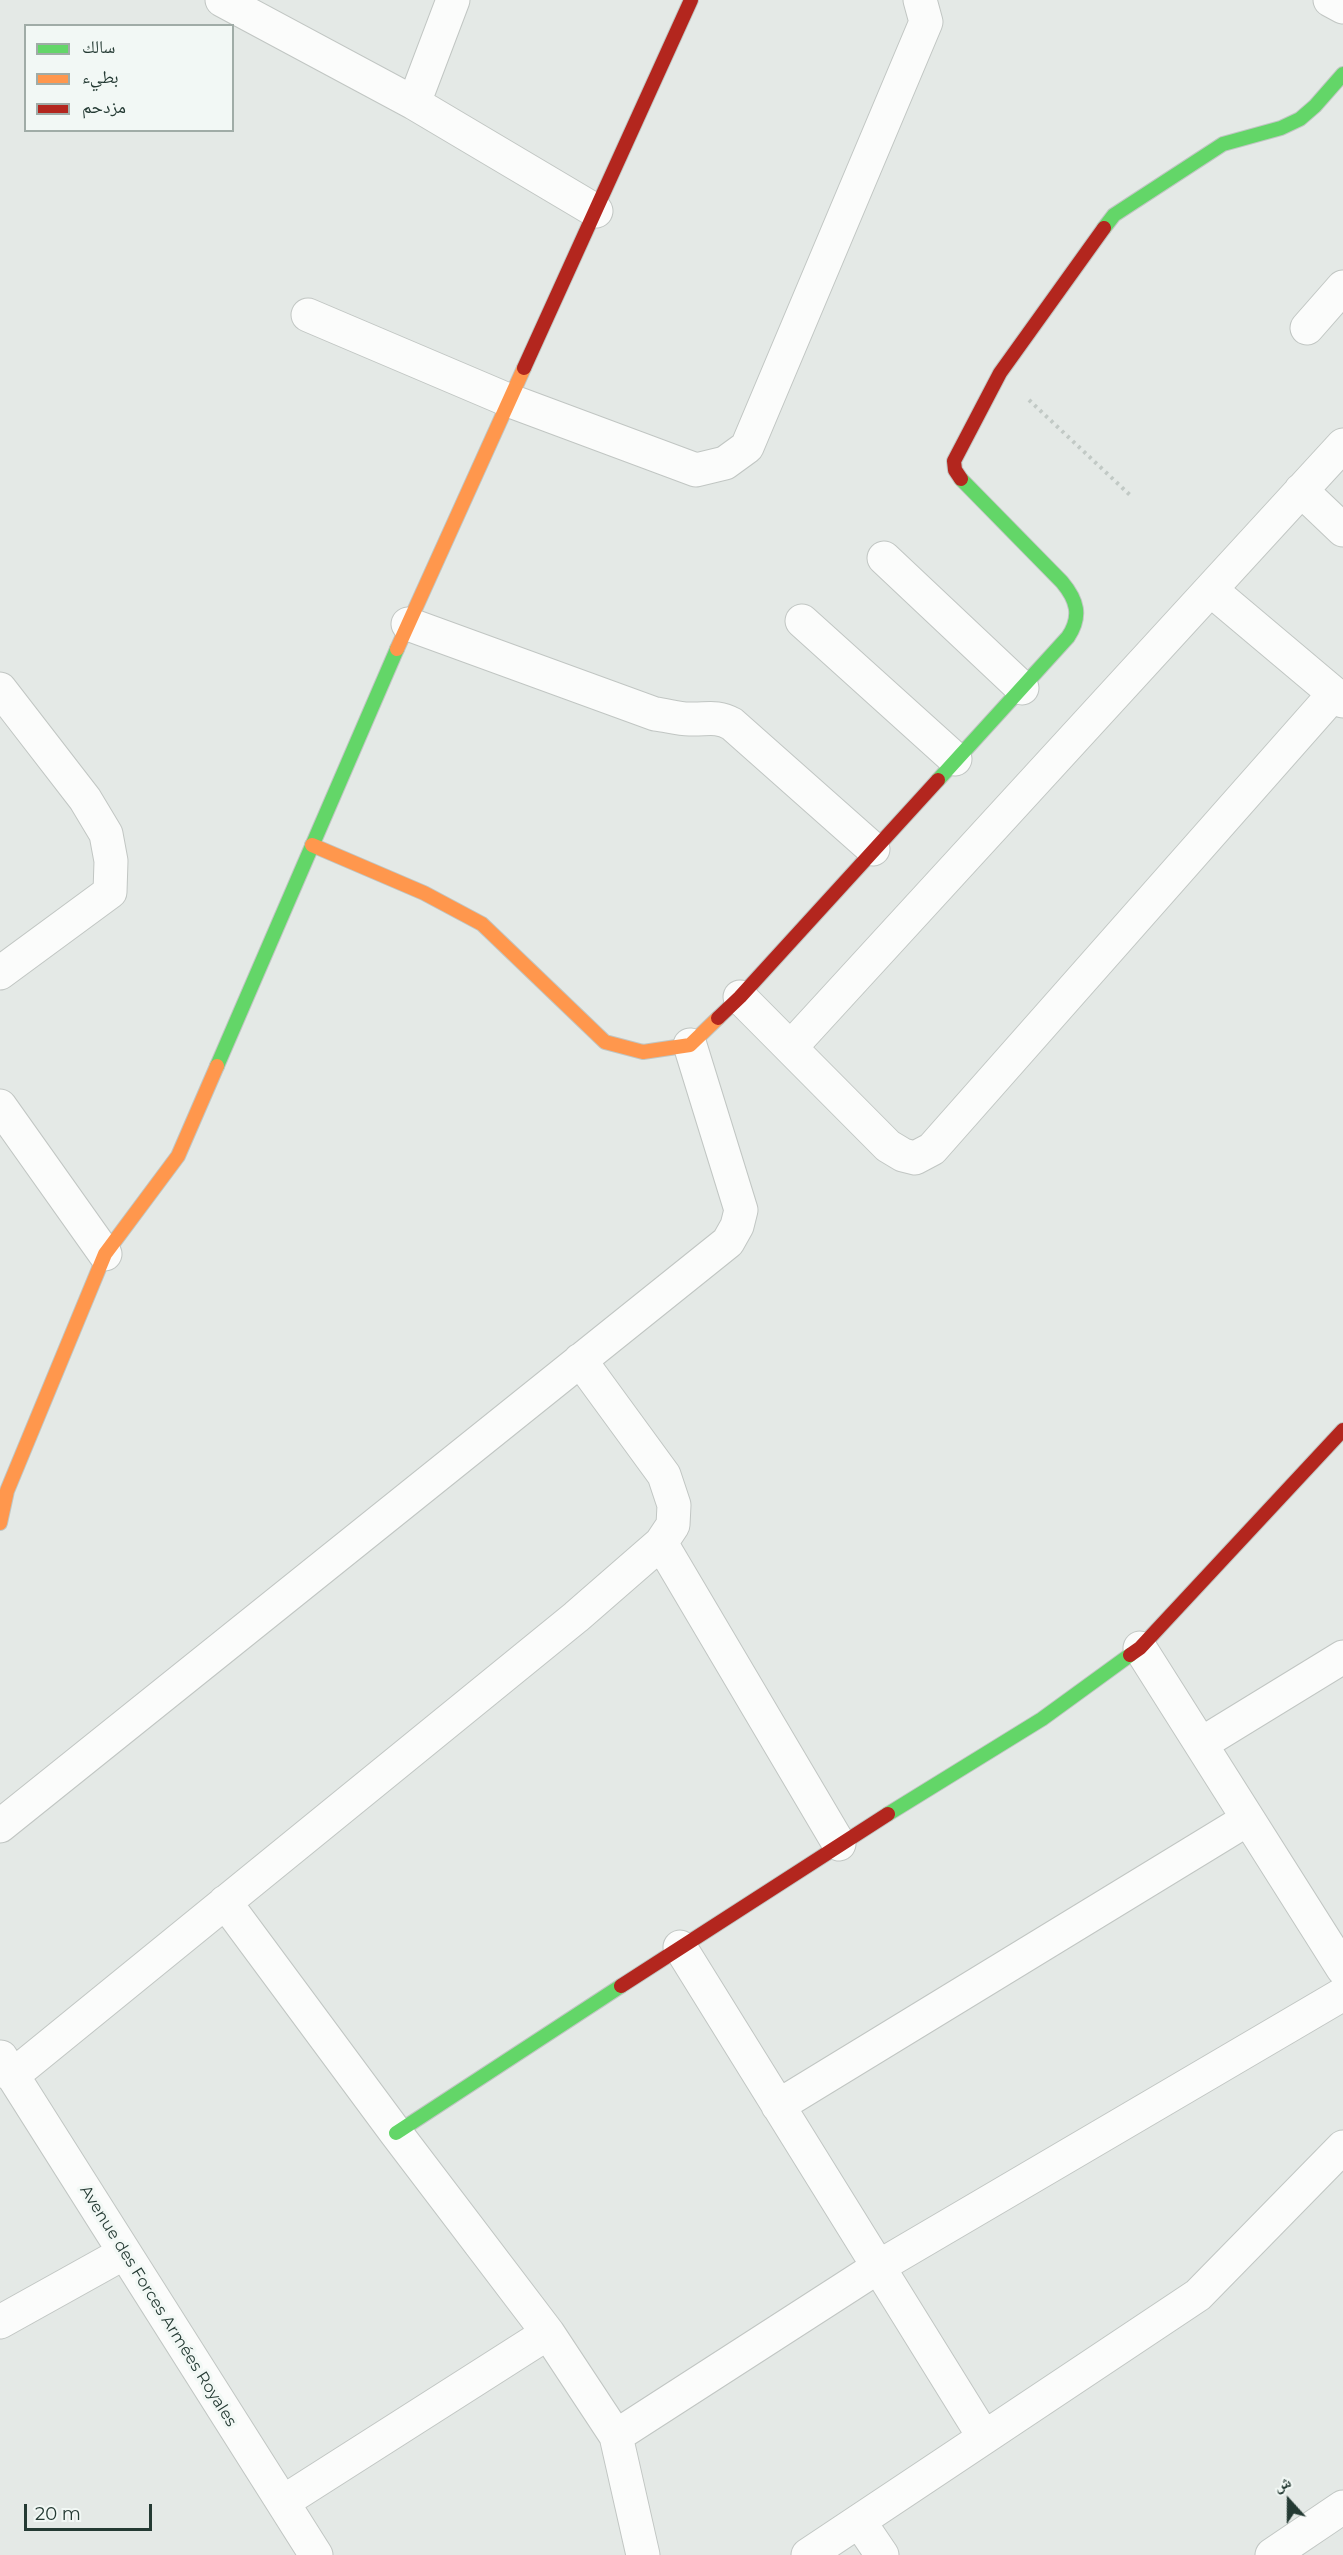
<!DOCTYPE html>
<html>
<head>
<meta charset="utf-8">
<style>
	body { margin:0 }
	#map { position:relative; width:1343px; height:2555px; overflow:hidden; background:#e4e9e6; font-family:Montserrat,"Noto Naskh Arabic",sans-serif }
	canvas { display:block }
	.legend { position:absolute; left:24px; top:24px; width:210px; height:108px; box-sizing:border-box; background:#f2f8f5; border:2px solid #a0aca7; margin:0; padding:8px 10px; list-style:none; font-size:18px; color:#243a33 }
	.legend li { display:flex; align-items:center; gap:12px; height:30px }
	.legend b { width:30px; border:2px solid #a0aca7 }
	.north { position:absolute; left:1259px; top:2471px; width:60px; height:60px; -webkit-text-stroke:4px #f2f8f5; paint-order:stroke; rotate:339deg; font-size:16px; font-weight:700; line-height:24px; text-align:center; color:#243a33 }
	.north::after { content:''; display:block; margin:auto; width:21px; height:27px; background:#243a33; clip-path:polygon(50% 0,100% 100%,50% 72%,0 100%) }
	.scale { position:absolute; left:24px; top:2504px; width:128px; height:27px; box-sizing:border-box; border:3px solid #243a33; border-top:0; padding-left:8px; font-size:18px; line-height:21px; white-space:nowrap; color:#243a33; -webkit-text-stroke:4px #f2f8f5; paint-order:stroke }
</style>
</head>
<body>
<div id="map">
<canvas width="1343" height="2555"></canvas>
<ul class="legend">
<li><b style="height:8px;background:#63d668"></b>سالك</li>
<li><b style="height:8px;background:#ff974d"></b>بطيء</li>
<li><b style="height:8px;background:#b3261e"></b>مزدحم</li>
</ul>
<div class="north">ش</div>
<div class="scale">20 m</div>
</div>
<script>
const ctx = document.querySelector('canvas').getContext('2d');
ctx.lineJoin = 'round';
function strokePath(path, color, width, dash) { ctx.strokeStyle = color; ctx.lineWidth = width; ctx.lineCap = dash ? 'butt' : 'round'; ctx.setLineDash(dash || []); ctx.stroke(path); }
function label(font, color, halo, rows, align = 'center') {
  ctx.font = font + ' Montserrat,sans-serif'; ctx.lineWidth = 6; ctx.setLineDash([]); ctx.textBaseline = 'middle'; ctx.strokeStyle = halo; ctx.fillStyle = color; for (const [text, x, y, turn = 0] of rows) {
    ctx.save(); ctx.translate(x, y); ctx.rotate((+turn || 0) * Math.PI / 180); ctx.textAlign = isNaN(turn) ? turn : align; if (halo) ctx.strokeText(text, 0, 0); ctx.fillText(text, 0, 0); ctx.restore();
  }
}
const path = new Path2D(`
	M 1029,400 L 1131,496`);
const street = new Path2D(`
	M 222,0 L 414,103 L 596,211
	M 1330,0 L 1343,7
	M 414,103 L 453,0
	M 308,315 L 508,400 L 696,470 L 725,463 L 747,447 L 926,22 L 920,0
	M 1307,328 L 1343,287
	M 1301,490 L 1343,530
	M 884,558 L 1022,688
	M 1211,590 L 1343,701
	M 802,621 L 955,759
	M 408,624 L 655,714 C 666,715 678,719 689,719 C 706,720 716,715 732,724 L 873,849
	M 0,689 L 85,799 L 106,834 L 111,861 L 110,892 L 0,973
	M 740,997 L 888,1146 L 903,1155 L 915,1158 L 932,1149 L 1333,695
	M 791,1047 L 1343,445
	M 0,1106 L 105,1254
	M 661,1543 L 839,1844
	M 1140,1648 L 1343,1969
	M 1201,1744 L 1343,1657
	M 0,1826 L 728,1242 L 737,1226 L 741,1210 L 690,1045
	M 225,1902 L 396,2133 L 548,2333 L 616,2436 L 643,2555
	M 680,1947 L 984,2437
	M 1,2057 L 316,2555
	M 12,2076 L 576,1617 L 661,1543 L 673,1525 L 674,1505 L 664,1475 L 580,1360
	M 778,2106 L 1248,1819
	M 0,2322 L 124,2253
	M 616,2436 L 878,2267 L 1343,1994
	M 283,2502 L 548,2333
	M 859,2521 L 882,2555
	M 808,2555 L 1198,2295 L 1343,2147
	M 1272,2555 L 1343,2507`);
const fast = new Path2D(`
	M 1104,228 L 1114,215 L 1223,144 L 1281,128 L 1300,119 L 1315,106 L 1343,74
	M 938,780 L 1068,637 C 1082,616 1077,600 1062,582 L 961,479
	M 217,1066 L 397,649
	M 888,1814 L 1042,1719 L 1130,1655
	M 396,2133 L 621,1986`);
const slow = new Path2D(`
	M 397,649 L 524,368
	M 312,845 L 424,893 L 482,924 L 605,1042 L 643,1052 L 690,1045 L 718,1018
	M 0,1523 L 7,1491 L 105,1254 L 178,1156 L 217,1066`);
const jam = new Path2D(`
	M 524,368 L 691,0
	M 961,479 L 955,470 L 954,461 L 1000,373 L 1104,228
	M 718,1018 L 740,997 L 938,780
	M 1130,1655 L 1140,1648 L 1343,1430
	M 621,1986 L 888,1814`);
const streetNames = [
	["Avenue des Forces Armées Royales",158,2306,58]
];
strokePath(street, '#c1c6c3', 35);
strokePath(fast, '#c0c6c3', 16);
strokePath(slow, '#c0c6c3', 16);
strokePath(jam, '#c0c6c3', 16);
strokePath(path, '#c1c9c5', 4, [3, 4.5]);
strokePath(street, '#fbfcfb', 33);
strokePath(fast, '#63d668', 14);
strokePath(slow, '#ff974d', 14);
strokePath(jam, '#b3261e', 14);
label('16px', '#243a33', '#f2f8f5', streetNames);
</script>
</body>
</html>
